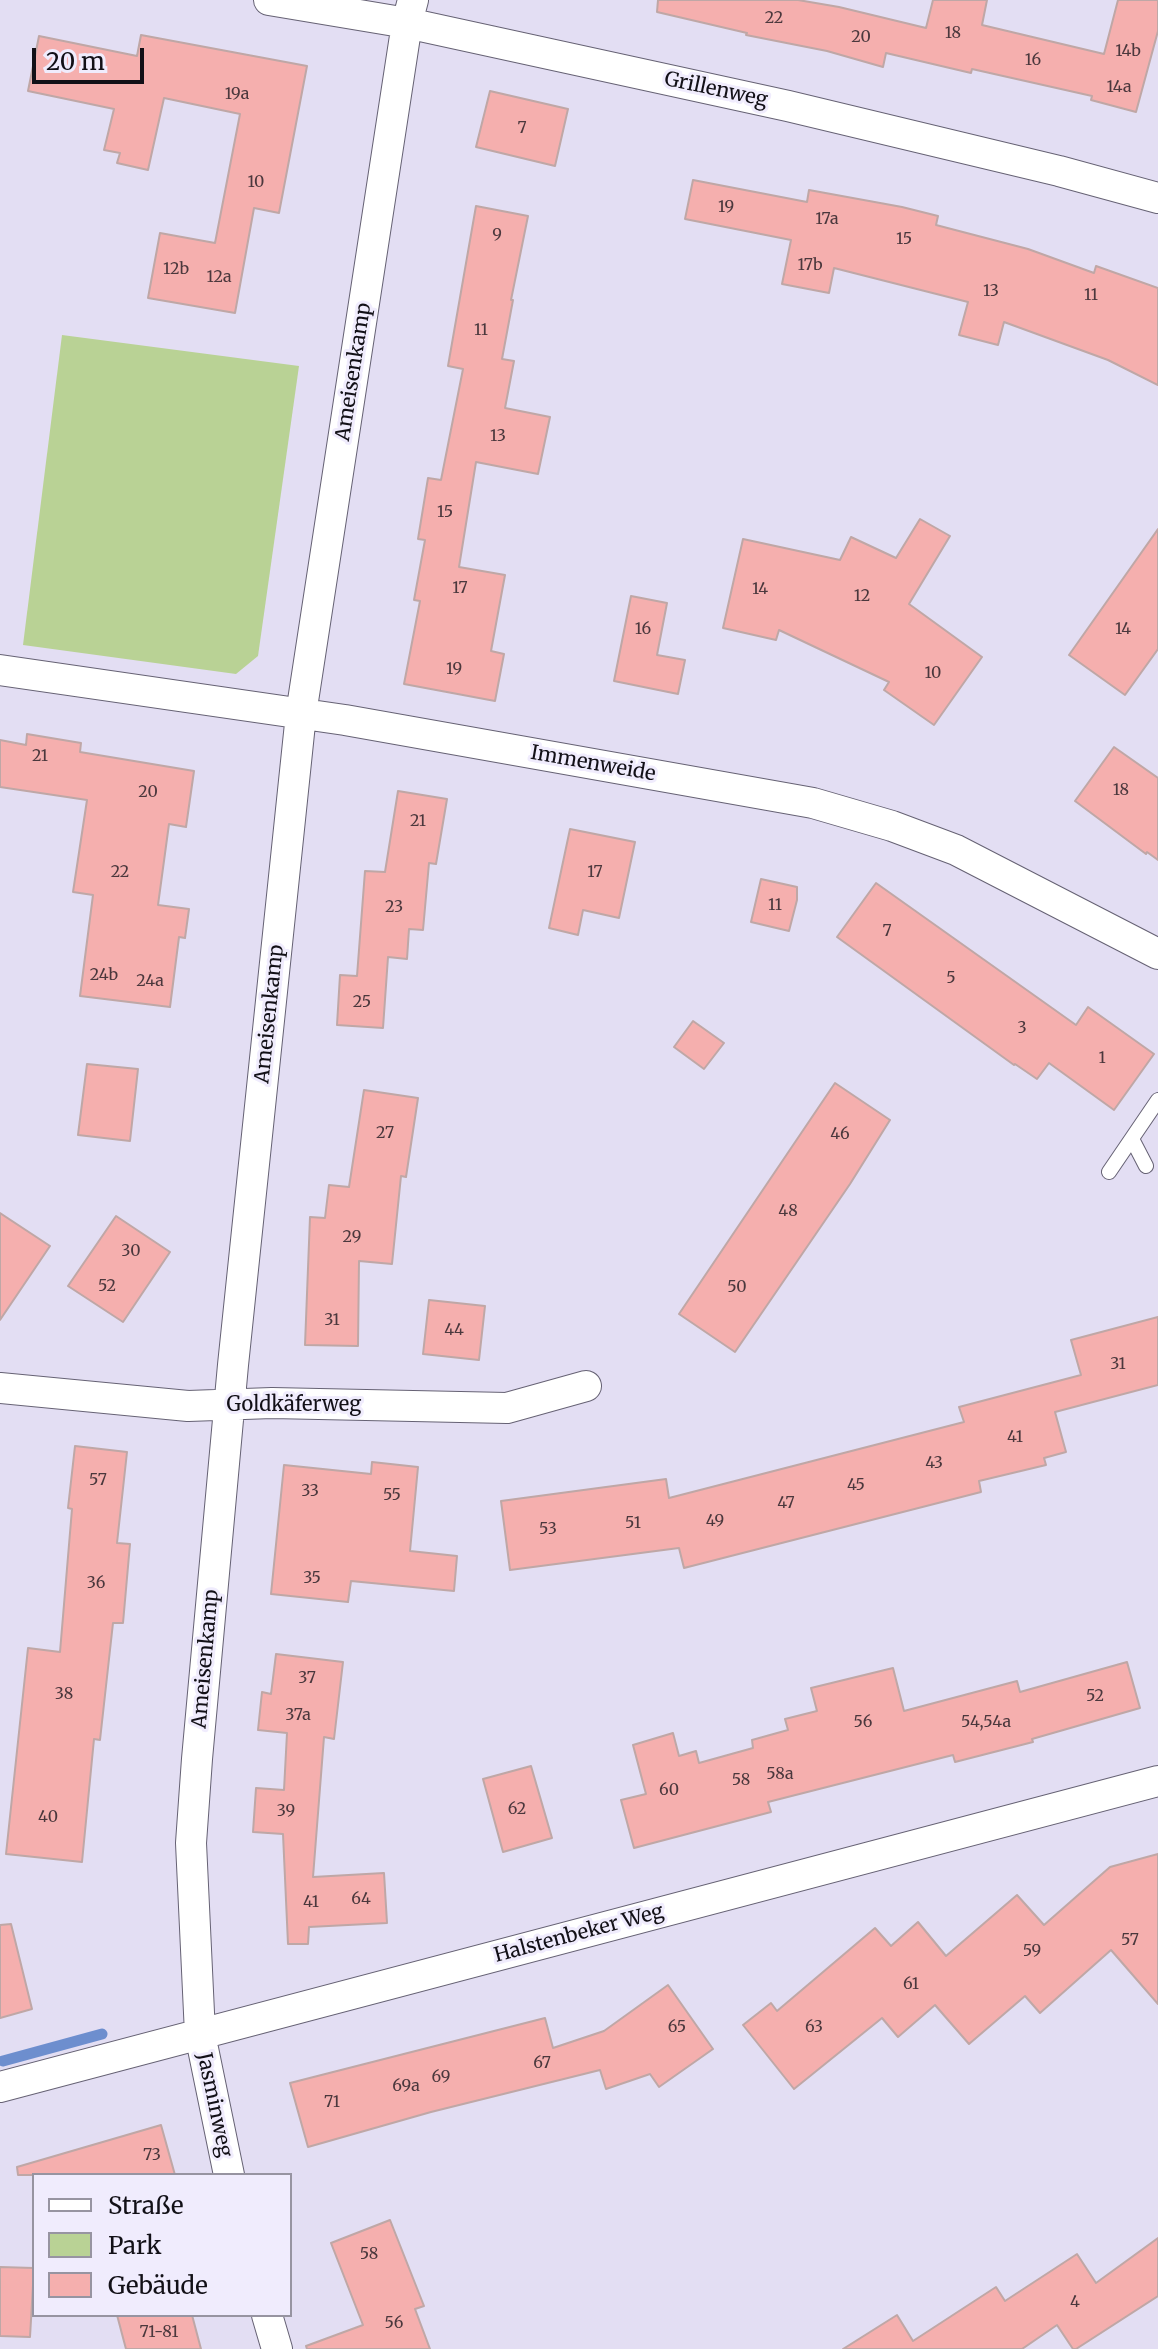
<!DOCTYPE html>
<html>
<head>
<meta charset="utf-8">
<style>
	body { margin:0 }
	#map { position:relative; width:1158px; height:2349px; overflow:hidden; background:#e3def3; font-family:Merriweather,serif }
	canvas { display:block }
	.legend { position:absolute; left:32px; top:2173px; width:260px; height:144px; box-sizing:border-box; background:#f0ecfd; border:2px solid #9794a1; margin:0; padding:10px 14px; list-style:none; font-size:24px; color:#121017 }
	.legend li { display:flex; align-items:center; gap:16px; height:40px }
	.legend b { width:40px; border:2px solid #9794a1 }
	.scale { position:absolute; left:32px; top:48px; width:112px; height:36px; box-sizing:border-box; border:4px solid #121017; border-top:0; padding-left:10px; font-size:24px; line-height:28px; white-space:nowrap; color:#121017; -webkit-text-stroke:6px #f0ecfd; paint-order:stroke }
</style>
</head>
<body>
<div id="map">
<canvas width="1158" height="2349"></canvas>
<ul class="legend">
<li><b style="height:10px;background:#fff"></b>Straße</li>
<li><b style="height:22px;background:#b9d295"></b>Park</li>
<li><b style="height:22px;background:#f5afae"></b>Gebäude</li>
</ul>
<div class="scale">20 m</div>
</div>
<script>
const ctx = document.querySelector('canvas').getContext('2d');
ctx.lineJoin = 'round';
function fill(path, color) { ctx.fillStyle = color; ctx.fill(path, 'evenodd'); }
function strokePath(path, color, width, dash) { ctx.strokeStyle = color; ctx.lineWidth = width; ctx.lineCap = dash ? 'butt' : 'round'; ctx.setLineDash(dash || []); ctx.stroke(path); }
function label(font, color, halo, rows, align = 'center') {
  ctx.font = font + ' Merriweather,serif'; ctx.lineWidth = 6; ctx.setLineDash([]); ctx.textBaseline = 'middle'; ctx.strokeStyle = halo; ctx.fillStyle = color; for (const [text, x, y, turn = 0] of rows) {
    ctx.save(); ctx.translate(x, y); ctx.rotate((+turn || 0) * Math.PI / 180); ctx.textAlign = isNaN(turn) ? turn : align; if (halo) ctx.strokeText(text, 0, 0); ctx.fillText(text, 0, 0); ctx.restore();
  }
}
const green = new Path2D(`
	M 62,335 L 299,366 L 258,656 L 236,674 L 23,645 Z`);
const stream = new Path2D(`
	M 3,2061 L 102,2034`);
const building = new Path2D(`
	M 658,0 L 798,0 L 839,7 L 926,28 L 933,0 L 987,0 L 982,25 L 1104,54 L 1118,0 L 1158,0 L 1158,31 L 1136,112 L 1091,100 L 1092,96 L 972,69 L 971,73 L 886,53 L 883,67 L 827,51 L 746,35 L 747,33 L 657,12 Z
	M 141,35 L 307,66 L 279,213 L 254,208 L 235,313 L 148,298 L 160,233 L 215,243 L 240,114 L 164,98 L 148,170 L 117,163 L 120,153 L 104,150 L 114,109 L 28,91 L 39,36 L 137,56 Z
	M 490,91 L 568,109 L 555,166 L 476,147 Z
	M 693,180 L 807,202 L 809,190 L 902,207 L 938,216 L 936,225 L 1028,249 L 1094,273 L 1096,266 L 1158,288 L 1158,385 L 1108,360 L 1004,322 L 998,345 L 959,335 L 968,302 L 834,268 L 829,293 L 782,284 L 791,240 L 685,219 Z
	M 476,206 L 528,216 L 511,300 L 513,300 L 502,359 L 514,361 L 505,408 L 550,417 L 538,474 L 476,462 L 459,567 L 505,575 L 491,651 L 504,654 L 495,701 L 404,684 L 420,601 L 414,600 L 425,540 L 418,539 L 428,478 L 441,480 L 463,369 L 448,366 Z
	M 920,519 L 950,536 L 909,604 L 982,657 L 934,725 L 884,690 L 889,682 L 779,630 L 776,640 L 723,628 L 743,539 L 840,560 L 851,537 L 896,558 Z
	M 1158,529 L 1158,649 L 1125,695 L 1069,655 Z
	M 631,596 L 667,603 L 657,655 L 685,660 L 678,694 L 614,681 Z
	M 27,734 L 81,743 L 80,752 L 194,771 L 186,827 L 169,824 L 158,905 L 189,909 L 185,938 L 179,937 L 170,1007 L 80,996 L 93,895 L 73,892 L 87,800 L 0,787 L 0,740 L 26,745 Z
	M 1114,747 L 1158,778 L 1158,860 L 1147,852 L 1146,854 L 1075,801 Z
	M 398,791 L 447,799 L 436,864 L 429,863 L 423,930 L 409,929 L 407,959 L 388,957 L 383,1028 L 337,1025 L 340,975 L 357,976 L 365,871 L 385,872 Z
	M 570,829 L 635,842 L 619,918 L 583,910 L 578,935 L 549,928 Z
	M 761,879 L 797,887 L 797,900 L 789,931 L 751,922 Z
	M 876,883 L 1076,1025 L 1088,1007 L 1154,1054 L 1114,1110 L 1049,1063 L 1037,1079 L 1015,1064 L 1014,1065 L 837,937 Z
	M 693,1021 L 724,1043 L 704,1069 L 674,1047 Z
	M 87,1064 L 138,1069 L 130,1141 L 78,1135 Z
	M 835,1083 L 890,1120 L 850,1184 L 735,1352 L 679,1314 Z
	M 364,1090 L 418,1098 L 406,1177 L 401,1176 L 392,1264 L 359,1261 L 358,1346 L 305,1345 L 310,1217 L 325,1218 L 329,1185 L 349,1187 Z
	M 0,1213 L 50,1246 L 0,1320 Z
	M 116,1216 L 170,1252 L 123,1322 L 68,1286 Z
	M 429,1300 L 485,1306 L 479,1360 L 423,1354 Z
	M 1158,1317 L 1158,1385 L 1055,1412 L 1066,1452 L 1044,1458 L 1046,1465 L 979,1481 L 981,1492 L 684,1568 L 679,1548 L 510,1570 L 501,1501 L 666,1479 L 669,1498 L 964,1422 L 959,1407 L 1081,1375 L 1071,1340 Z
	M 75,1446 L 127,1452 L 117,1543 L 130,1544 L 123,1623 L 113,1623 L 100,1740 L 94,1739 L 82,1862 L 6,1854 L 28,1648 L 60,1652 L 72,1509 L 68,1508 Z
	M 372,1462 L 418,1467 L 410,1551 L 457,1556 L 454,1591 L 351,1581 L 348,1602 L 271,1594 L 284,1465 L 371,1474 Z
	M 276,1654 L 343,1662 L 334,1739 L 324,1737 L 313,1877 L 384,1873 L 387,1923 L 309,1927 L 308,1944 L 288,1944 L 283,1834 L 253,1832 L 256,1788 L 284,1790 L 287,1733 L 258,1730 L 262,1692 L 271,1694 Z
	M 1127,1662 L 1140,1708 L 1032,1739 L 1033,1742 L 955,1762 L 953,1755 L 768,1802 L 771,1812 L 634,1848 L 621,1800 L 646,1794 L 633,1745 L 673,1733 L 679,1756 L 696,1751 L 699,1763 L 753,1748 L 752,1740 L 788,1730 L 785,1719 L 817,1711 L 811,1688 L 893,1668 L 904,1711 L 1017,1681 L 1020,1692 Z
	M 531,1766 L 552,1838 L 503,1852 L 483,1779 Z
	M 1158,1854 L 1158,2004 L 1111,1950 L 1040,2013 L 1025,1996 L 969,2044 L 935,2005 L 898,2037 L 882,2018 L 794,2089 L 743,2025 L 771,2003 L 777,2011 L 875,1928 L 891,1946 L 918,1922 L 946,1956 L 1017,1895 L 1044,1925 L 1110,1867 Z
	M 11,1924 L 32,2009 L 0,2018 L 0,1925 Z
	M 668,1985 L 713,2049 L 659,2087 L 650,2074 L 606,2089 L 600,2070 L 431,2112 L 308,2147 L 290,2083 L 545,2018 L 553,2048 L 604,2031 Z
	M 161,2125 L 175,2175 L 18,2175 L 17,2167 Z
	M 390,2220 L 424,2306 L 415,2309 L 430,2349 L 307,2349 L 306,2346 L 363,2325 L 331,2243 Z
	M 1158,2238 L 1158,2296 L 1076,2349 L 1073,2349 L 1057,2325 L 1022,2349 L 843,2349 L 897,2315 L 913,2341 L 996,2287 L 1005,2301 L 1077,2254 L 1096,2283 Z
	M 0,2267 L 34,2268 L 30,2337 L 0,2336 Z
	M 117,2315 L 192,2315 L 201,2349 L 126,2349 Z`);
const service = new Path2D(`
	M 1132,1139 L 1146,1166
	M 1109,1172 L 1158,1100`);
const minor = new Path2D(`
	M 269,0 L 407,23 L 788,106 L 1059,171 L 1158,198
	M 0,670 L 345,720 L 813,803 L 892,826 L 956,850 L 1158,954
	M 0,1388 L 188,1406 L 272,1403 L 507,1408 L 586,1386
	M 0,2087 L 1158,1781
	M 229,2175 L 200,2034 L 191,1843 L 197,1759 L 233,1365 L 301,714 L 407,23 L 413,0
	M 267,2315 L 277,2349`);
const numberNames = [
	["22",774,18],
	["18",953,33],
	["20",861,37],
	["14b",1128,51],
	["16",1033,60],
	["14a",1119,87],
	["19a",237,94],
	["7",522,128],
	["10",256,182],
	["19",726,207],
	["17a",827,219],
	["9",497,235],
	["15",904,239],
	["17b",810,265],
	["12b",176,269],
	["12a",219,277],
	["13",991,291],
	["11",1091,295],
	["11",481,330],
	["13",498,436],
	["15",445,512],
	["17",460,588],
	["14",760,589],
	["12",862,596],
	["16",643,629],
	["14",1123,629],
	["19",454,669],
	["10",933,673],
	["21",40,756],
	["18",1121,790],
	["20",148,792],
	["21",418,821],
	["22",120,872],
	["17",595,872],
	["11",775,905],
	["23",394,907],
	["7",887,931],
	["24b",104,975],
	["5",951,978],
	["24a",150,981],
	["25",362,1002],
	["3",1022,1028],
	["1",1102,1058],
	["27",385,1133],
	["46",840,1134],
	["48",788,1211],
	["29",352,1237],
	["30",131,1251],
	["52",107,1286],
	["50",737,1287],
	["31",332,1320],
	["44",454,1330],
	["31",1118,1364],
	["41",1015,1437],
	["43",934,1463],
	["57",98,1480],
	["45",856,1485],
	["33",310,1491],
	["55",392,1495],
	["47",786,1503],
	["49",715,1521],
	["51",633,1523],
	["53",548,1529],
	["35",312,1578],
	["36",96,1583],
	["37",307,1678],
	["38",64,1694],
	["52",1095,1696],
	["37a",298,1715],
	["56",863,1722],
	["54,54a",986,1722],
	["58a",780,1774],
	["58",741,1780],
	["60",669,1790],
	["62",517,1809],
	["39",286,1811],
	["40",48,1817],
	["64",361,1899],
	["41",311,1902],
	["57",1130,1940],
	["59",1032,1951],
	["61",911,1984],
	["65",677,2027],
	["63",814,2027],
	["67",542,2063],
	["69",441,2077],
	["69a",406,2086],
	["71",332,2102],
	["73",152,2155],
	["58",369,2254],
	["4",1075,2302],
	["56",394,2323],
	["71-81",159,2332]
];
const streetNames = [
	["Grillenweg",716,90,12],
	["Ameisenkamp",354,372,-81],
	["Immenweide",593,764,10],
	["Ameisenkamp",270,1014,-84],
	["Goldkäferweg",294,1405],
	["Ameisenkamp",206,1659,-85],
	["Halstenbeker Weg",579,1934,-15],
	["Jasminweg",214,2105,78]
];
fill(green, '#b9d295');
strokePath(stream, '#6d8ece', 11);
fill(building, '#f5afae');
strokePath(building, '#bfa7a6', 2);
strokePath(service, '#666274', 16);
strokePath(minor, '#666274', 32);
strokePath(service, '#fff', 14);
strokePath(minor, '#fff', 30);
label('16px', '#4b383d', null, numberNames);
label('20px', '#121017', '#f0ecfd', streetNames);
</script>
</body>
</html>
